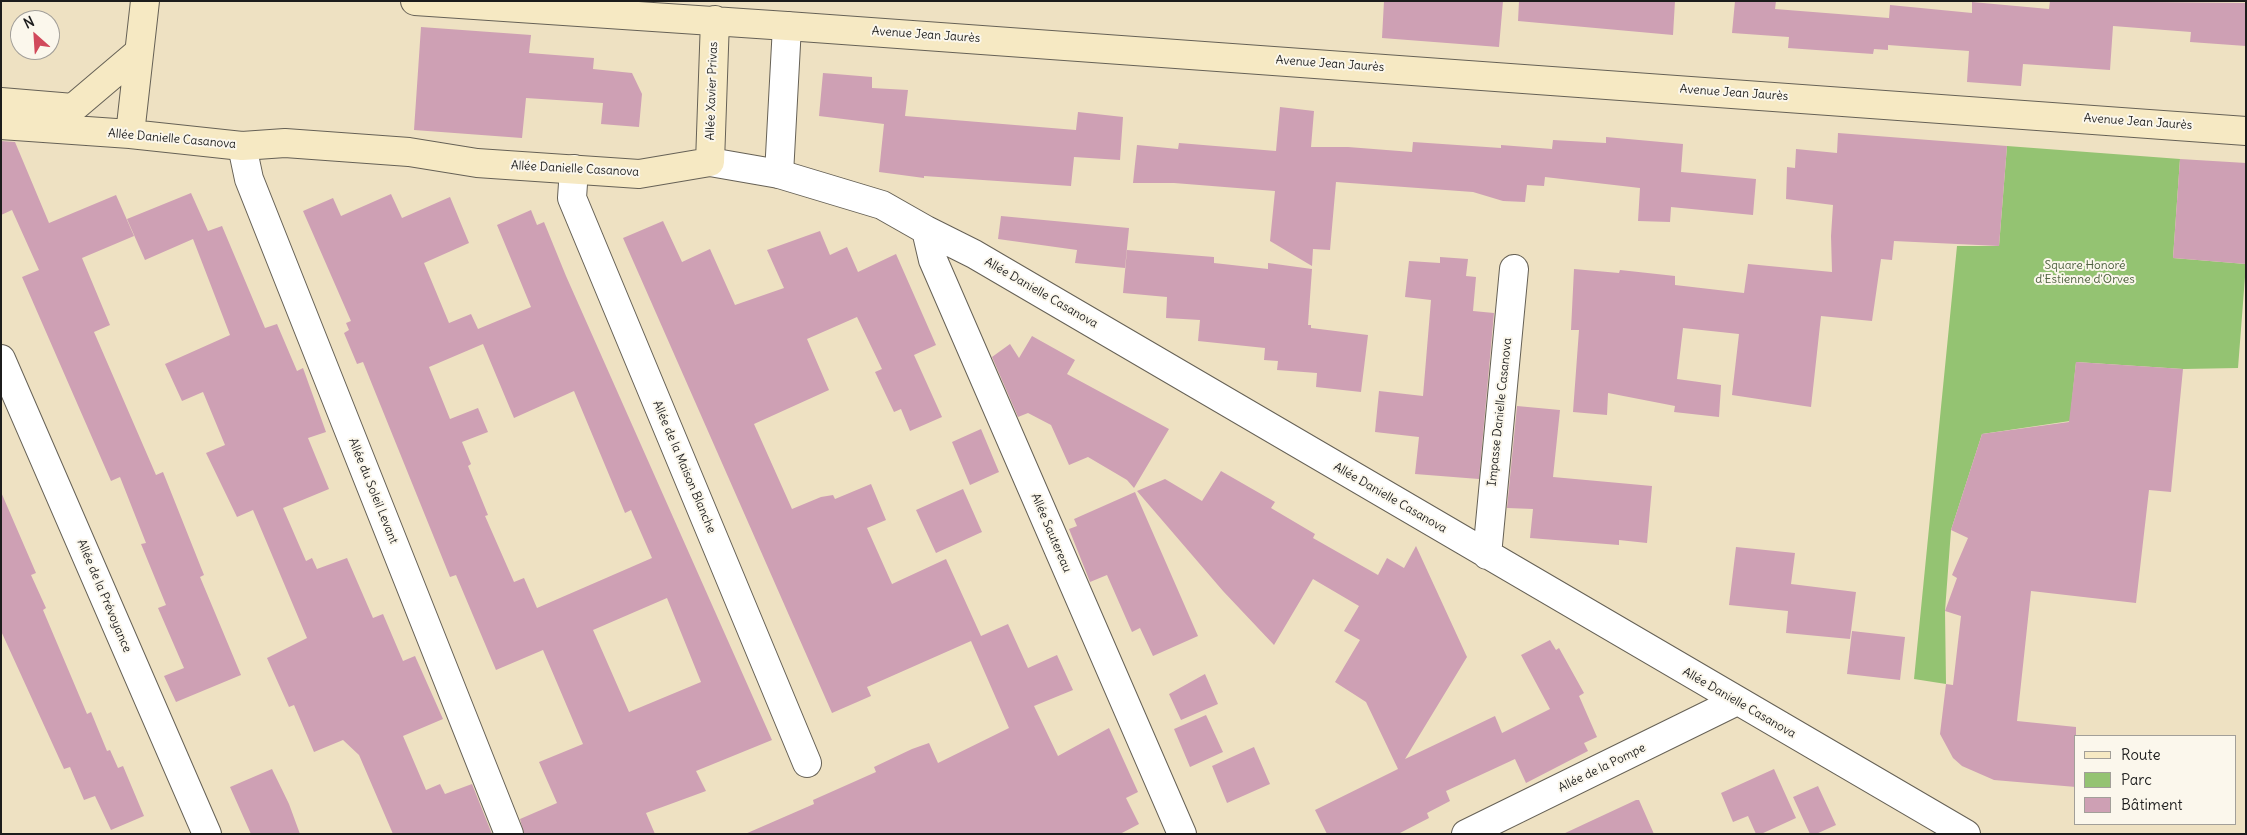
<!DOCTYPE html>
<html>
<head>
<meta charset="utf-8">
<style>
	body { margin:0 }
	#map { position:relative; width:2247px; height:835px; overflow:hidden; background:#eee1c2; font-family:Delius,sans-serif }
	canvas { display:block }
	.frame { position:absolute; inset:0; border:2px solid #1c1c1c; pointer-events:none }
	.legend { position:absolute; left:2074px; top:735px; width:162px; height:90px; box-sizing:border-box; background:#fbf7ec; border:1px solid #a29f99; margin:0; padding:6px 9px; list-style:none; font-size:15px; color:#1c1c1c }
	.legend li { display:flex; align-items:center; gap:10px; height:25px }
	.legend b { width:25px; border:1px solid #a29f99 }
	.north { position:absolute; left:10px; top:10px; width:50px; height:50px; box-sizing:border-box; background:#fbf7ec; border:1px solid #a29f99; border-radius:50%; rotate:334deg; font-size:14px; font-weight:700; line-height:20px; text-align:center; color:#1c1c1c }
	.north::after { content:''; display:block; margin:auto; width:18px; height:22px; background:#d1495b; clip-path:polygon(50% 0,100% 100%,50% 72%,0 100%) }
</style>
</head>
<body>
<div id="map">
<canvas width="2247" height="835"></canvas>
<div class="frame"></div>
<ul class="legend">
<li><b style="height:6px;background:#f6e9c3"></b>Route</li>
<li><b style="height:14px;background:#94c372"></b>Parc</li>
<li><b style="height:14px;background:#cea0b4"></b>Bâtiment</li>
</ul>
<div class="north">N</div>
</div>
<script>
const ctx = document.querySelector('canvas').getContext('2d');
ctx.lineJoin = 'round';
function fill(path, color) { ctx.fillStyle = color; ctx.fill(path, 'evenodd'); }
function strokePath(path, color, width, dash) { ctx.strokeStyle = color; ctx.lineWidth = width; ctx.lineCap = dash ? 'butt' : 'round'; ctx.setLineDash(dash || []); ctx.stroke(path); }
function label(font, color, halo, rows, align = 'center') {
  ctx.font = font + ' Delius,sans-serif'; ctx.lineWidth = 4; ctx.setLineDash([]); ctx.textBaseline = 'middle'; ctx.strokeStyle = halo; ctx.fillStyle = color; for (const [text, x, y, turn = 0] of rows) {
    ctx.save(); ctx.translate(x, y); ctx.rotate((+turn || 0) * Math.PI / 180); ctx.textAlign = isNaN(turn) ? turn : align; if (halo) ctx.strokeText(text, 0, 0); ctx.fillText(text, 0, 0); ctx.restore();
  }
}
const green = new Path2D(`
	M 2007,146 L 2180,159 L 2173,258 L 2246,264 L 2238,368 L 2183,369 L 2076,362 L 2070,421 L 1982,434 L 1951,530 L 1945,611 L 1946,684 L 1914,679 L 1957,246 L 1999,246 Z`);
const building = new Path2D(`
	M 1384,1 L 1503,1 L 1499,47 L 1382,38 Z
	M 1519,1 L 1675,1 L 1673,35 L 1518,21 Z
	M 1735,1 L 1776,1 L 1775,9 L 1889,18 L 1890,5 L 1972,13 L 1972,2 L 2049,9 L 2050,1 L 2246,3 L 2246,46 L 2190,42 L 2191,32 L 2113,26 L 2110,70 L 2023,64 L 2021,86 L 1967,82 L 1969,51 L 1888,45 L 1888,50 L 1874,49 L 1873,54 L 1788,48 L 1789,37 L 1732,33 Z
	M 421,27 L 531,35 L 529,53 L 594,58 L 593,69 L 632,73 L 642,94 L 639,127 L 601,124 L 603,103 L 526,98 L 522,138 L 414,130 Z
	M 823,73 L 872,77 L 872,88 L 908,90 L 905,116 L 1076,130 L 1078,112 L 1123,117 L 1120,160 L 1074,157 L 1071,186 L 924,176 L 924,178 L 879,172 L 884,124 L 819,116 Z
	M 1280,107 L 1314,111 L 1311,147 L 1348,147 L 1412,152 L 1413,142 L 1501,148 L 1501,145 L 1552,149 L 1553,140 L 1606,143 L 1606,137 L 1683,144 L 1681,172 L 1756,179 L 1753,215 L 1671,207 L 1670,222 L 1638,221 L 1640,188 L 1545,177 L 1544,186 L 1527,185 L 1525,202 L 1503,201 L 1473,192 L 1336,182 L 1330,250 L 1313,249 L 1312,266 L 1270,241 L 1275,191 L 1174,183 L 1133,183 L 1137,145 L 1178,149 L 1179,143 L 1276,151 Z
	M 1838,133 L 2007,146 L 1999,246 L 1894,241 L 1892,260 L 1881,259 L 1872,321 L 1821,316 L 1811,407 L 1732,395 L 1739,334 L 1683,328 L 1677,379 L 1721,385 L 1719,417 L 1674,412 L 1675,406 L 1608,393 L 1607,415 L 1573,412 L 1579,330 L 1571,330 L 1574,269 L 1619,273 L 1620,270 L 1675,276 L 1675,285 L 1744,293 L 1748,264 L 1832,272 L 1831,236 L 1833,205 L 1786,199 L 1787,167 L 1795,168 L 1796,149 L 1837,153 Z
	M 1,141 L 15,142 L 49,223 L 116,195 L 134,236 L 82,258 L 110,325 L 94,332 L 156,475 L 163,472 L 204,575 L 200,577 L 241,675 L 176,702 L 164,676 L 184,668 L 158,608 L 166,605 L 141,544 L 146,543 L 120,477 L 111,481 L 22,277 L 39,270 L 12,210 L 1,215 Z
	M 2180,159 L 2246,163 L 2246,264 L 2173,258 Z
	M 191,193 L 208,231 L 222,226 L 265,328 L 277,324 L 297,371 L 303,368 L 326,432 L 308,438 L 329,489 L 283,508 L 306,561 L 312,558 L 317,569 L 347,558 L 373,618 L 383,614 L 403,661 L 415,656 L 443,719 L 403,736 L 426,790 L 440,784 L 445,794 L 472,784 L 492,834 L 393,834 L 359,755 L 343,740 L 314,752 L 294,705 L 289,707 L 267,658 L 307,638 L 253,510 L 237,517 L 206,453 L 225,445 L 203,392 L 182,401 L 165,364 L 230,335 L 193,239 L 145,260 L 127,219 Z
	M 391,194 L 402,218 L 450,197 L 469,243 L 424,263 L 449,323 L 471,314 L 478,329 L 531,307 L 497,225 L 531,210 L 537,225 L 544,222 L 566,276 L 772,740 L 696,771 L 706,791 L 646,813 L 655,834 L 524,834 L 520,819 L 557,803 L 539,762 L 583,744 L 543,650 L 496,670 L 456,575 L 450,577 L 363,362 L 357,364 L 344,333 L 349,330 L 346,323 L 351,321 L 303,211 L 333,198 L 341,216 ZM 483,344 L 514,418 L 574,391 L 625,513 L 631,510 L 652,558 L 537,608 L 524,578 L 514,582 L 485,516 L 488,515 L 468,466 L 471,464 L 462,442 L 488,432 L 478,408 L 450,419 L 429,367 ZM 667,598 L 701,682 L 629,712 L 593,630 Z
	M 1001,216 L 1129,228 L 1125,268 L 1075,263 L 1077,250 L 998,239 Z
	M 663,221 L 682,262 L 710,249 L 735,305 L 784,288 L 767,250 L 820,231 L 830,255 L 847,247 L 858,272 L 896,254 L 936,345 L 914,355 L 942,417 L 910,431 L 901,409 L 894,412 L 875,372 L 882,369 L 857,317 L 807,339 L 829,390 L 754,424 L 792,509 L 821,497 L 833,495 L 835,499 L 871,484 L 886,520 L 867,528 L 892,584 L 946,559 L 981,636 L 1008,624 L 1028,668 L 1057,655 L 1073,690 L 1034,706 L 1058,756 L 1109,728 L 1138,792 L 1126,798 L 1139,824 L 1120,834 L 745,834 L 814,804 L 813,800 L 876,772 L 874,767 L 912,749 L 929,743 L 938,763 L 1009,728 L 971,641 L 867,687 L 871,696 L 832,713 L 623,238 Z
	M 1127,250 L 1214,257 L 1214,263 L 1268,269 L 1268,263 L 1312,269 L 1308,325 L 1311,325 L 1311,328 L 1368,335 L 1361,392 L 1316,387 L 1317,373 L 1277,370 L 1278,361 L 1264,360 L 1265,348 L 1198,341 L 1200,320 L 1166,318 L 1167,297 L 1123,293 Z
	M 1440,257 L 1468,259 L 1466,276 L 1476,277 L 1473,311 L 1494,313 L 1479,479 L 1415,474 L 1419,437 L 1375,432 L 1379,391 L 1423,396 L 1431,300 L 1405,297 L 1409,261 L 1440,263 Z
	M 1032,336 L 1075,360 L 1067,374 L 1169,429 L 1134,488 L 1127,480 L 1088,457 L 1069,465 L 1051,425 L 1028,413 L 1018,417 L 992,357 L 1010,344 L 1019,358 Z
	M 2076,362 L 2183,369 L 2171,492 L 2149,490 L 2136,603 L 2031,591 L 2017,721 L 2076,727 L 2076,787 L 1994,780 L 1962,766 L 1953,758 L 1940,734 L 1946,684 L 1953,685 L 1961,616 L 1945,611 L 1957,578 L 1952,575 L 1968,538 L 1951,530 L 1982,434 L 2069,422 Z
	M 1517,406 L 1560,410 L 1553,477 L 1652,486 L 1647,543 L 1619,540 L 1619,545 L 1530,538 L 1533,509 L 1507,508 Z
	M 981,429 L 999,472 L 970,485 L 952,442 Z
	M 1221,471 L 1275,502 L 1271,508 L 1315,534 L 1313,538 L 1378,575 L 1387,558 L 1404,568 L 1416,546 L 1467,657 L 1405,759 L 1495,716 L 1502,733 L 1550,709 L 1521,655 L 1550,640 L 1556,650 L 1559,648 L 1584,693 L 1579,696 L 1597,737 L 1584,743 L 1588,751 L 1526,783 L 1515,759 L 1446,791 L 1450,801 L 1427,813 L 1429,818 L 1398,834 L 1327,834 L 1315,810 L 1398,769 L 1366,702 L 1335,682 L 1360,640 L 1344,631 L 1359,606 L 1313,579 L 1274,645 L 1223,591 L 1137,491 L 1165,479 L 1202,501 Z
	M 963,489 L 982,532 L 936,553 L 916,510 Z
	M 1,492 L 36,573 L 31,575 L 46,608 L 43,610 L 87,714 L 91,712 L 107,751 L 110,750 L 118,768 L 123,766 L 144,816 L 111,830 L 95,796 L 84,800 L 70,767 L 64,769 L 1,631 Z
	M 1135,492 L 1198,636 L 1153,656 L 1140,628 L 1132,632 L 1107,575 L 1090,582 L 1069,529 L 1077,526 L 1074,519 Z
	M 1736,547 L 1795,553 L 1791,584 L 1856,592 L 1850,639 L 1786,633 L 1788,611 L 1729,605 Z
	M 1852,631 L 1905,637 L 1900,680 L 1847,674 Z
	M 1205,674 L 1218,704 L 1181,720 L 1169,694 Z
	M 1206,715 L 1223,752 L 1190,767 L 1174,729 Z
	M 1254,747 L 1270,784 L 1227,803 L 1212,766 Z
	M 272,769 L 289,804 L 300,834 L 251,834 L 230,787 Z
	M 1774,769 L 1796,818 L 1761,834 L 1756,834 L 1748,816 L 1733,822 L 1721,793 Z
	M 1818,786 L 1836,825 L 1816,834 L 1810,834 L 1793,797 Z
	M 1636,800 L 1639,800 L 1654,834 L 1563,834 Z`);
const pedestrian = new Path2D(`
	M 779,174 L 787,26`);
const minor = new Path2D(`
	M 242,146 L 249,179 L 509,834
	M 710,162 L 779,174 L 882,205 L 926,230 L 974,254 L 1966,834
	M 574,169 L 572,198 L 807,763
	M 926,230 L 933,260 L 1182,834
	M 1,359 L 207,834
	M 1487,555 L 1514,269
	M 1466,834 L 1737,701`);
const secondary = new Path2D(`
	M 415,1 L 787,26 L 2246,131
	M 1,102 L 73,108 L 139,52
	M 1,125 L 130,134 L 242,146 L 285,143 L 409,152 L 477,163 L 639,174 L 710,162 L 715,20
	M 130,134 L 145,1`);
const streetNames = [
	["Avenue Jean Jaurès",926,35,4],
	["Avenue Jean Jaurès",1330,64,4],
	["Allée Xavier Privas",712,91,-88],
	["Avenue Jean Jaurès",1734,93,4],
	["Avenue Jean Jaurès",2138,122,4],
	["Allée Danielle Casanova",172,139,5],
	["Allée Danielle Casanova",575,169,3],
	["Allée Danielle Casanova",1041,293,30],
	["Impasse Danielle Casanova",1500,412,-84],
	["Allée de la Maison Blanche",684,467,67],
	["Allée du Soleil Levant",373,491,68],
	["Allée Danielle Casanova",1390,498,30],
	["Allée Sautereau",1051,533,67],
	["Allée de la Prévoyance",104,596,67],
	["Allée Danielle Casanova",1739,703,30],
	["Allée de la Pompe",1602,768,-26]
];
const parkNames = [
	["Square Honoré",2085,266],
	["d'Estienne d'Orves",2085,280]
];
fill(green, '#94c372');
fill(building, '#cea0b4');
strokePath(pedestrian, '#666156', 30);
strokePath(minor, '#666156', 30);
strokePath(secondary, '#666156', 30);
strokePath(pedestrian, '#fff', 28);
strokePath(minor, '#fff', 28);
strokePath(secondary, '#f6e9c3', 28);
label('12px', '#1c1c1c', '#fbf7ec', streetNames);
label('12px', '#4c5f3e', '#fbf7ec', parkNames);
</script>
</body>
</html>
